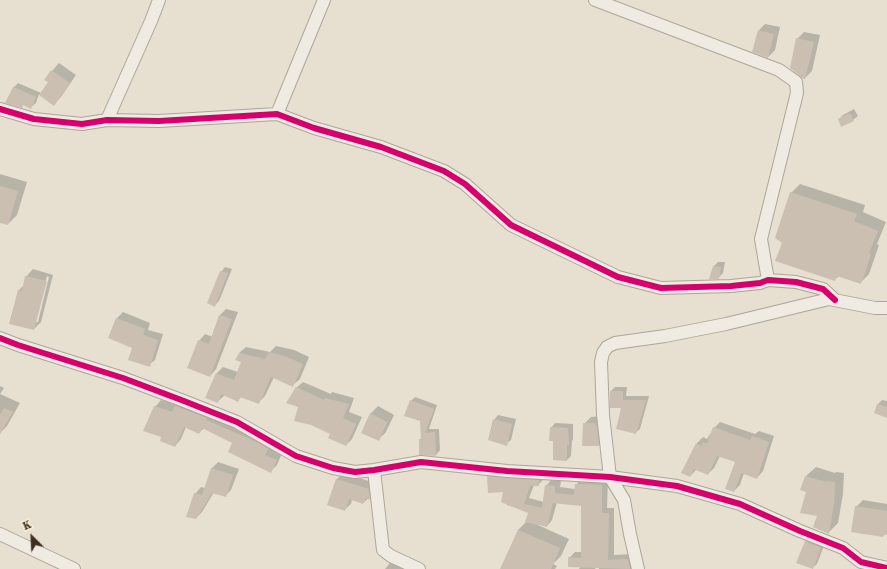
<!DOCTYPE html>
<html>
<head>
<meta charset="utf-8">
<style>
	body { margin:0 }
	#map { position:relative; width:887px; height:569px; overflow:hidden; background:#e7e0d1; font-family:"Source Serif 4",serif }
	canvas { display:block }
	.north { position:absolute; left:12px; top:517px; width:40px; height:40px; -webkit-text-stroke:3px #f7eed8; paint-order:stroke; rotate:336deg; font-size:11px; font-weight:700; line-height:16px; text-align:center; color:#3d2e20 }
	.north::after { content:''; display:block; margin:auto; width:14px; height:18px; background:#3d2e20; clip-path:polygon(50% 0,100% 100%,50% 72%,0 100%) }
</style>
</head>
<body>
<div id="map">
<canvas width="887" height="569"></canvas>
<div class="north">K</div>
</div>
<script>
const ctx = document.querySelector('canvas').getContext('2d');
ctx.lineJoin = 'round';
function fill(path, color) { ctx.fillStyle = color; ctx.fill(path, 'evenodd'); }
function strokePath(path, color, width, dash) { ctx.strokeStyle = color; ctx.lineWidth = width; ctx.lineCap = dash ? 'butt' : 'round'; ctx.setLineDash(dash || []); ctx.stroke(path); }
const shadow = new Path2D(`
	M 765,24 L 780,27 L 775,50 L 768,57 L 758,31 Z
	M 804,32 L 820,35 L 812,71 L 805,78 L 797,39 Z
	M 59,63 L 76,75 L 61,97 L 54,104 L 39,94 L 36,103 L 31,107 L 13,88 L 18,83 L 41,93 L 49,82 L 45,79 Z
	M 854,109 L 858,116 L 853,120 L 839,119 L 843,115 Z
	M 0,174 L 27,182 L 17,215 L 8,224 L 0,222 Z
	M 800,184 L 865,205 L 863,212 L 886,222 L 877,244 L 879,245 L 869,274 L 860,283 L 839,276 L 834,280 L 783,242 L 791,193 Z
	M 718,262 L 725,262 L 723,273 L 718,278 L 714,266 Z
	M 225,267 L 232,269 L 219,301 L 214,306 L 221,272 Z
	M 33,269 L 53,275 L 41,322 L 34,329 L 19,290 L 24,285 L 26,277 ZM 47,276 L 49,277 L 38,322 L 35,322 Z
	M 226,309 L 238,312 L 216,369 L 210,376 L 199,341 L 205,334 L 213,337 L 220,315 Z
	M 123,312 L 150,323 L 148,330 L 163,334 L 155,360 L 149,365 L 134,347 L 109,337 L 117,318 Z
	M 276,346 L 294,350 L 309,357 L 300,379 L 293,385 L 274,377 L 265,396 L 258,403 L 241,397 L 238,401 L 225,395 L 217,402 L 217,373 L 223,367 L 238,372 L 242,362 L 239,353 L 246,347 L 270,352 Z
	M 303,382 L 331,394 L 332,392 L 354,398 L 349,412 L 362,417 L 352,439 L 346,445 L 299,407 L 296,388 Z
	M 0,386 L 4,388 L 0,394 L 20,403 L 7,426 L 0,433 Z
	M 615,387 L 627,387 L 626,396 L 649,396 L 640,429 L 635,433 L 622,407 L 611,391 Z
	M 415,397 L 437,405 L 429,429 L 439,429 L 440,450 L 436,455 L 420,454 L 420,439 L 422,438 L 421,421 L 411,401 Z
	M 161,400 L 177,405 L 182,400 L 213,412 L 282,453 L 277,465 L 271,471 L 234,443 L 204,428 L 199,433 L 186,427 L 181,439 L 175,446 L 163,436 L 155,407 Z
	M 882,400 L 887,401 L 887,417 L 878,404 Z
	M 378,406 L 394,415 L 386,432 L 379,439 L 363,432 L 371,413 Z
	M 498,415 L 516,419 L 511,440 L 506,444 L 494,420 Z
	M 602,416 L 606,438 L 599,445 L 584,424 L 591,417 Z
	M 720,422 L 755,434 L 759,431 L 774,436 L 763,471 L 757,478 L 744,473 L 740,485 L 734,491 L 736,462 L 720,456 L 714,468 L 708,474 L 696,470 L 690,476 L 683,473 L 697,443 L 703,437 L 707,439 L 714,428 Z
	M 555,423 L 573,424 L 573,439 L 572,441 L 571,456 L 567,460 L 554,440 L 551,428 Z
	M 218,462 L 239,469 L 231,490 L 225,496 L 214,492 L 202,512 L 196,518 L 195,494 L 201,487 L 205,488 L 212,468 Z
	M 816,467 L 835,473 L 836,472 L 844,473 L 843,494 L 838,523 L 828,533 L 807,492 L 806,476 Z
	M 494,471 L 544,475 L 544,479 L 538,485 L 534,485 L 529,498 L 544,502 L 546,486 L 551,480 L 561,481 L 560,487 L 575,489 L 576,485 L 581,479 L 608,480 L 607,508 L 614,508 L 614,555 L 633,554 L 635,569 L 599,569 L 599,560 L 595,569 L 579,569 L 580,567 L 569,558 L 575,552 L 582,552 L 582,505 L 557,502 L 552,520 L 547,526 L 538,524 L 538,525 L 569,539 L 561,556 L 553,564 L 557,566 L 555,569 L 501,569 L 518,530 L 526,522 L 529,512 L 507,505 L 505,491 L 488,477 Z
	M 343,473 L 375,483 L 376,492 L 363,503 L 352,499 L 351,504 L 344,510 L 328,505 L 337,479 Z
	M 863,500 L 887,504 L 887,534 L 885,534 L 883,536 L 856,507 Z
	M 810,537 L 825,543 L 817,564 L 812,568 L 806,542 Z
	M 393,559 L 415,569 L 385,569 Z`);
const building = new Path2D(`
	M 758,30 L 774,34 L 768,58 L 752,52 Z
	M 796,38 L 814,42 L 805,79 L 803,79 L 790,68 Z
	M 51,70 L 70,83 L 54,106 L 39,95 L 48,82 L 44,80 Z
	M 13,87 L 36,97 L 31,109 L 23,105 L 22,108 L 5,103 Z
	M 850,113 L 854,121 L 841,127 L 838,119 Z
	M 0,186 L 18,191 L 8,225 L 0,223 Z
	M 790,192 L 857,214 L 854,221 L 878,231 L 869,253 L 871,254 L 861,284 L 837,276 L 835,281 L 775,261 L 782,243 L 775,238 Z
	M 713,266 L 721,267 L 719,279 L 709,279 Z
	M 220,271 L 228,273 L 215,307 L 207,303 Z
	M 25,276 L 47,281 L 34,330 L 9,324 L 18,290 L 22,291 Z
	M 219,315 L 232,319 L 210,377 L 187,368 L 198,340 L 209,344 Z
	M 116,318 L 145,329 L 143,335 L 158,340 L 150,367 L 128,360 L 132,348 L 108,338 Z
	M 269,352 L 287,357 L 303,364 L 293,387 L 271,377 L 259,404 L 240,397 L 238,402 L 221,394 L 218,403 L 205,398 L 216,373 L 234,380 L 241,362 L 235,360 L 239,353 L 265,359 Z
	M 296,387 L 324,400 L 325,398 L 349,404 L 343,418 L 356,424 L 346,446 L 328,438 L 330,434 L 311,425 L 294,421 L 298,407 L 286,403 Z
	M 610,391 L 623,391 L 623,400 L 646,400 L 636,434 L 616,429 L 621,408 L 610,408 Z
	M 410,400 L 434,409 L 425,433 L 435,432 L 436,456 L 419,455 L 419,439 L 421,440 L 420,421 L 404,416 Z
	M 877,404 L 887,407 L 887,418 L 874,413 Z
	M 154,406 L 172,412 L 175,406 L 207,418 L 206,420 L 261,444 L 268,449 L 265,455 L 277,460 L 271,473 L 228,452 L 232,443 L 202,428 L 199,434 L 184,427 L 175,447 L 160,441 L 161,437 L 143,431 Z
	M 4,408 L 13,412 L 0,434 L 0,415 Z
	M 370,413 L 387,422 L 379,441 L 361,433 Z
	M 493,419 L 512,424 L 507,446 L 488,440 Z
	M 583,423 L 594,423 L 597,426 L 599,446 L 582,446 Z
	M 550,427 L 568,428 L 569,445 L 567,445 L 567,461 L 553,460 L 553,441 L 549,441 Z
	M 713,427 L 750,440 L 752,436 L 769,442 L 757,479 L 741,473 L 734,492 L 725,489 L 735,462 L 717,456 L 708,475 L 694,469 L 690,477 L 681,473 L 696,443 L 701,446 L 703,442 L 707,444 Z
	M 211,468 L 233,475 L 226,497 L 212,493 L 196,519 L 186,517 L 194,493 L 202,495 Z
	M 487,476 L 539,480 L 539,486 L 530,486 L 524,504 L 542,508 L 545,485 L 555,486 L 555,493 L 574,495 L 575,484 L 602,485 L 602,513 L 609,513 L 608,560 L 628,559 L 630,569 L 568,567 L 568,557 L 581,558 L 581,506 L 553,503 L 547,527 L 525,522 L 528,513 L 501,502 L 503,492 L 488,493 Z
	M 805,476 L 826,482 L 826,481 L 835,482 L 834,504 L 829,534 L 813,527 L 817,516 L 800,513 L 806,492 L 800,490 Z
	M 336,479 L 369,489 L 370,500 L 366,498 L 363,504 L 349,499 L 345,511 L 327,505 Z
	M 855,506 L 887,511 L 887,535 L 883,534 L 883,537 L 851,532 Z
	M 518,530 L 560,548 L 551,569 L 500,569 Z
	M 805,541 L 821,548 L 813,569 L 796,563 Z`);
const minor = new Path2D(`
	M 595,0 L 779,70 L 796,82 L 797,93 L 761,239 L 768,280
	M 0,109 L 34,119 L 82,124 L 107,120 L 159,121 L 277,114 L 314,128 L 381,147 L 444,171 L 465,184 L 511,225 L 618,277 L 661,288 L 731,286 L 760,283 L 768,280 L 796,282 L 823,289 L 835,300
	M 277,114 L 324,0
	M 107,120 L 151,21 L 159,0
	M 0,338 L 18,345 L 123,378 L 184,401 L 237,422 L 296,456 L 333,468 L 355,472 L 374,470 L 421,462 L 507,471 L 610,477 L 677,486 L 740,504 L 800,531 L 843,548 L 861,562 L 887,568
	M 374,470 L 383,550 L 391,556 L 419,569
	M 0,534 L 74,569
	M 638,569 L 630,534 L 624,500 L 610,477 L 603,415 L 601,362 L 603,353 L 607,347 L 615,343 L 665,336 L 726,324 L 829,299 L 875,308 L 887,308`);
const cycleway = new Path2D(`
	M 0,109 L 34,119 L 82,124 L 107,120 L 159,121 L 277,114 L 314,128 L 381,147 L 444,171 L 465,184 L 511,225 L 618,277 L 661,288 L 731,286 L 760,283 L 768,280 L 796,282 L 823,289 L 835,300
	M 0,338 L 18,345 L 123,378 L 184,401 L 237,422 L 296,456 L 333,468 L 355,472 L 374,470 L 421,462 L 507,471 L 610,477 L 677,486 L 740,504 L 800,531 L 843,548 L 861,562 L 887,568`);
fill(shadow, '#0003');
fill(building, '#cbbfb2');
strokePath(minor, '#ada599', 14);
strokePath(minor, '#efebe3', 12);
strokePath(cycleway, '#d6006c', 6);
</script>
</body>
</html>
